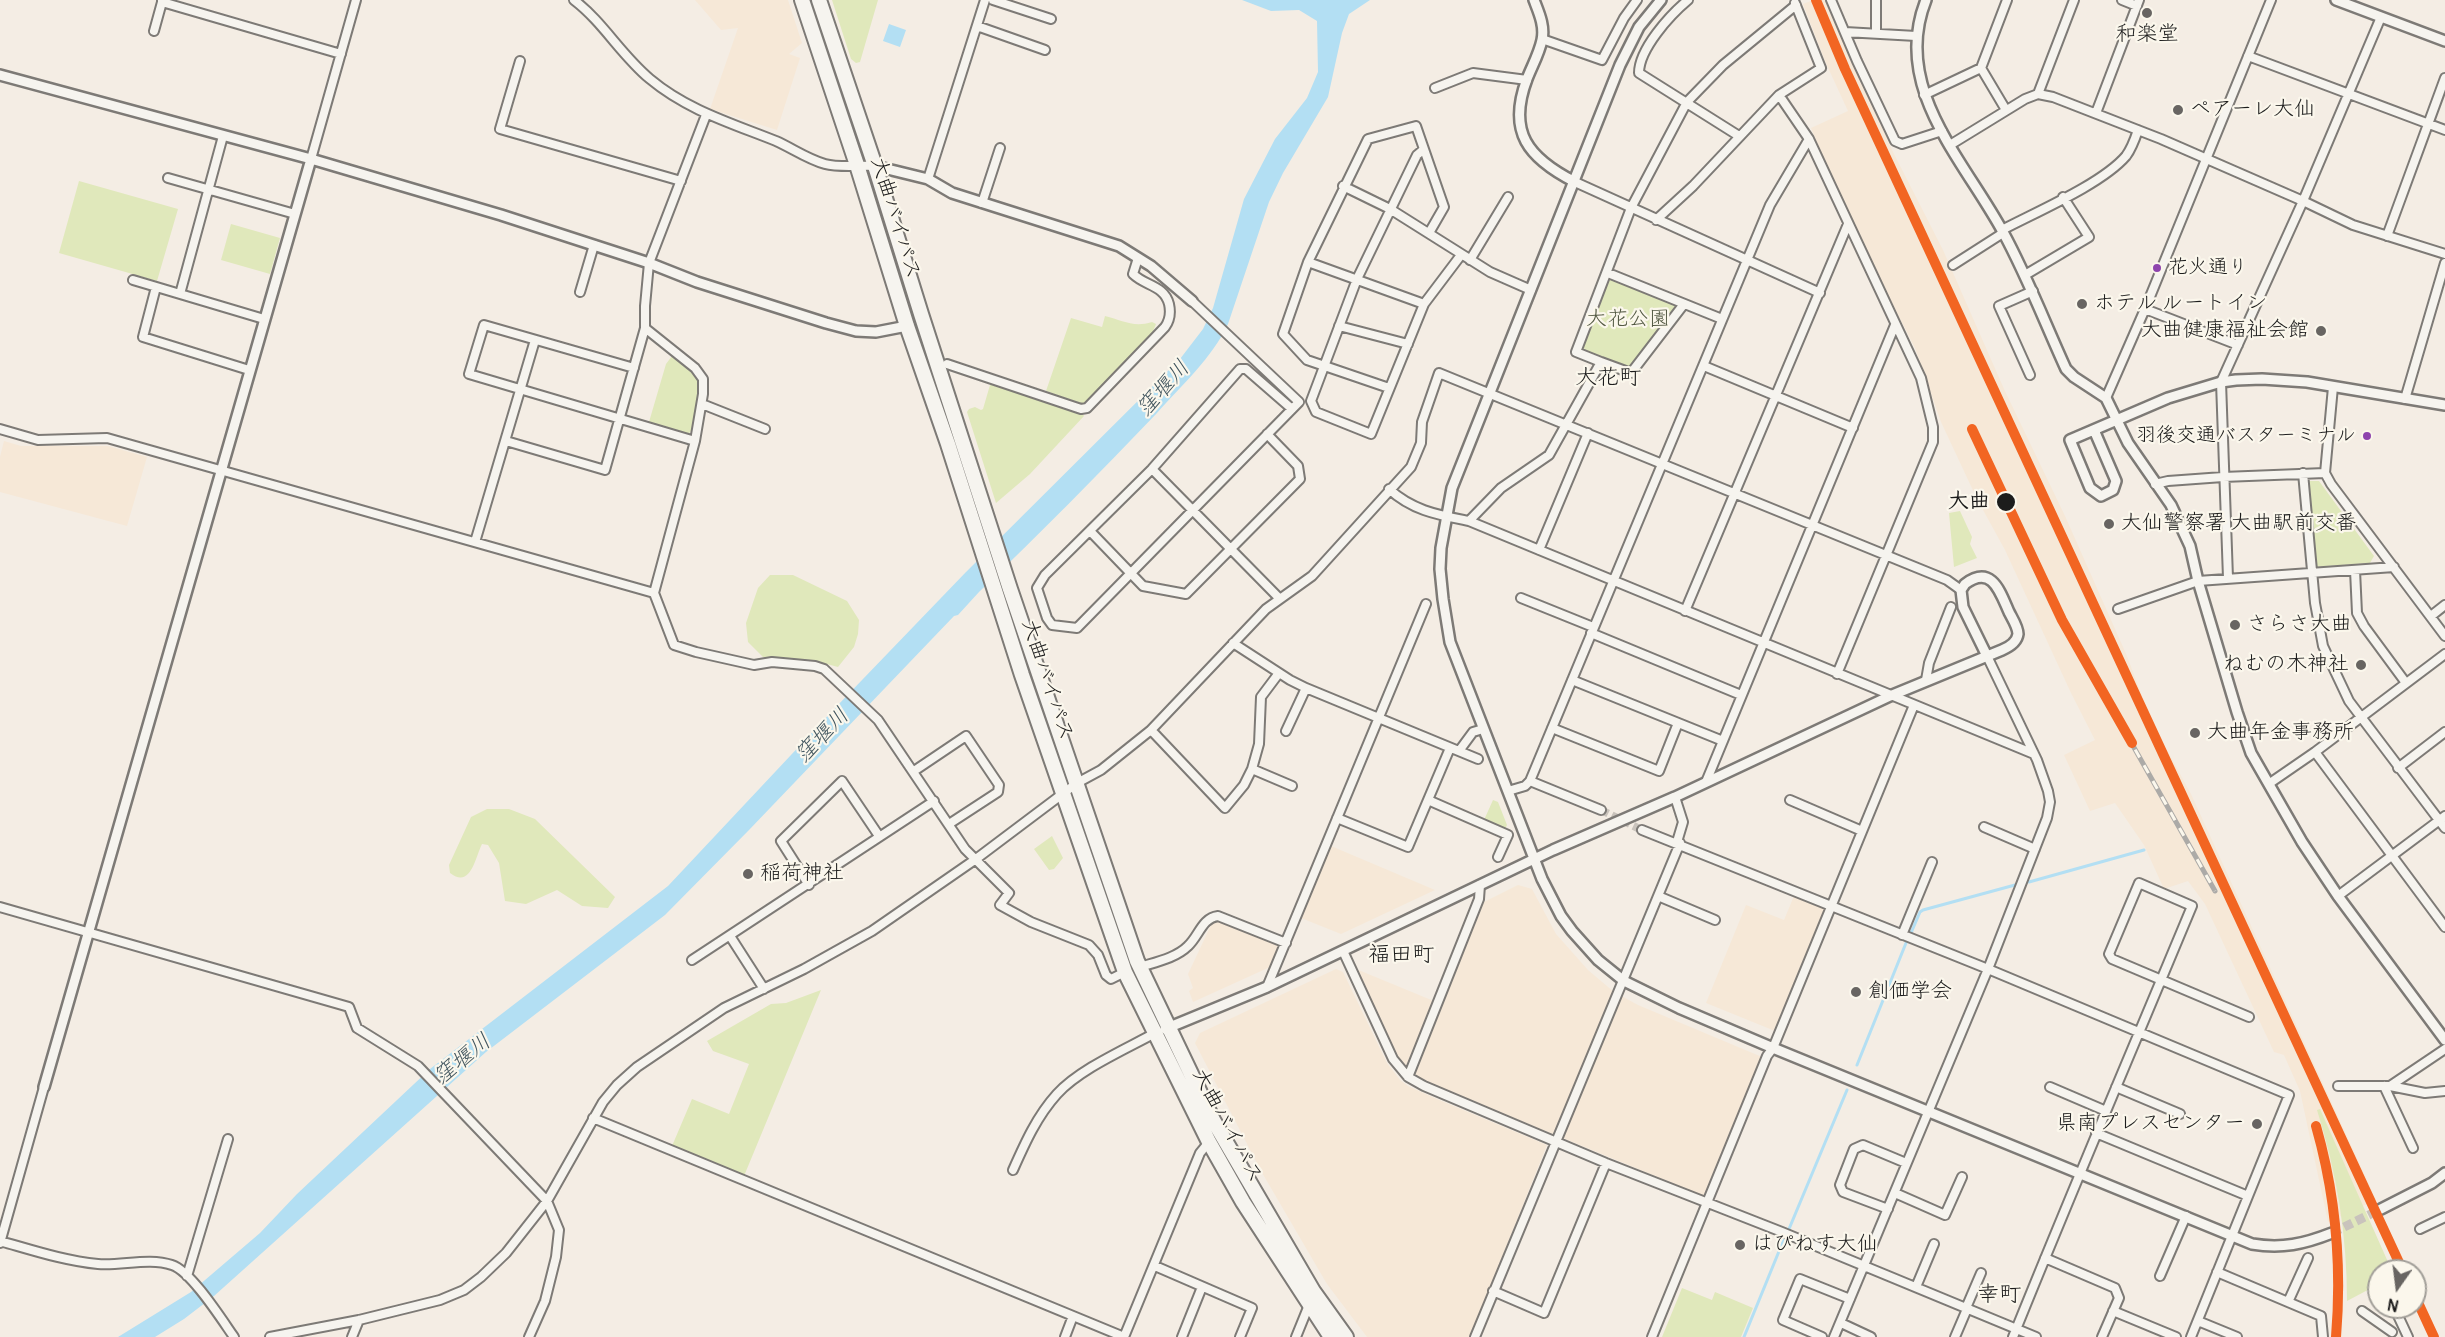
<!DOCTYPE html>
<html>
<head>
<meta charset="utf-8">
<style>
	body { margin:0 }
	#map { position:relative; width:2445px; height:1337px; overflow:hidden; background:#f4ede4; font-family:Pangolin,sans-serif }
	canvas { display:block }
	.north { position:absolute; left:2367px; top:1259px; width:60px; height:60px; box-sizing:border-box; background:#fbf7ec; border:2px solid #a29f99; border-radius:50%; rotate:194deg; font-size:16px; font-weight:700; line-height:24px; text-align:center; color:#1c1c1c }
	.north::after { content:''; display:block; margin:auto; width:21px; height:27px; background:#686562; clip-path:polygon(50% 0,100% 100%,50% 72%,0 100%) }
</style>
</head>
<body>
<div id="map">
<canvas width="2445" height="1337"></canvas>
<div class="north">N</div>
</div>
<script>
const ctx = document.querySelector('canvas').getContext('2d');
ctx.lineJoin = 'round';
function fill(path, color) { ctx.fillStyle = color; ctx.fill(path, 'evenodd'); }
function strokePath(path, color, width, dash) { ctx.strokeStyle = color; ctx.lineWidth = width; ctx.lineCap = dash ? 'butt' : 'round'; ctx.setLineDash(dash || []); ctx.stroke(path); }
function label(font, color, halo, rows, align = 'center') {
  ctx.font = font + ' Pangolin,"Klee One",sans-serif'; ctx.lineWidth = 4.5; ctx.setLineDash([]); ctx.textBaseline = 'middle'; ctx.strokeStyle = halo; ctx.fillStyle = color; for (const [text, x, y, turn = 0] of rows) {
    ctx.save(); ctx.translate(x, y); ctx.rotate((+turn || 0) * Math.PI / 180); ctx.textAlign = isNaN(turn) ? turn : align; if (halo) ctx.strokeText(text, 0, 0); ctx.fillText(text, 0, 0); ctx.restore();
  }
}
const built = new Path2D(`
	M 695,0 L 788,0 L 802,43 L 789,54 L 800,58 L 777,130 L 710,109 L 738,28 L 721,30 Z
	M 1813,0 L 1826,0 L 1893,152 L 1943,250 L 2004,389 L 2065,516 L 2127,656 L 2142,696 L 2167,750 L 2191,794 L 2376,1200 L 2328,1222 L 2300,1091 L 2284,1055 L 2274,1052 L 2205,904 L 2188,881 L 2164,889 L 2144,845 L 2115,803 L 2090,811 L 2064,755 L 2095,740 L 2071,693 L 2005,550 L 1977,499 L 1941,422 L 1915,348 L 1846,213 L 1811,128 L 1848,111 L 1824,59 L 1803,4 Z
	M 4,441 L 21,446 L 108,446 L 147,457 L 127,526 L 0,492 L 0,457 Z
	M 1331,846 L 1435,890 L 1341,934 L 1301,918 Z
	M 1518,885 L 1532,889 L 1556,934 L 1588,970 L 1614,992 L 1638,1005 L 1762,1057 L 1704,1196 L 1426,1082 L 1412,1075 L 1401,1062 L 1356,969 L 1441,1004 L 1480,904 Z
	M 1794,896 L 1825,908 L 1775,1031 L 1706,1003 L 1746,905 L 1784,920 Z
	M 1216,921 L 1279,944 L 1270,967 L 1193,1002 L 1189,991 L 1193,988 L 1188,974 L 1212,923 Z
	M 1336,969 L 1343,972 L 1387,1063 L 1400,1080 L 1408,1086 L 1437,1099 L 1547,1145 L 1470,1337 L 1367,1337 L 1327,1284 L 1261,1171 L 1195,1043 L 1200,1033 Z`);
const green = new Path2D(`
	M 832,0 L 878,0 L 860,62 L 856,63 L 851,59 Z
	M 79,181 L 178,209 L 157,281 L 59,253 Z
	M 231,224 L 280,238 L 270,274 L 221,260 Z
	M 1612,278 L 1675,304 L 1677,309 L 1633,367 L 1627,369 L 1585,350 L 1583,346 L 1609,281 Z
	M 1105,316 C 1122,320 1133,328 1152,322 L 1156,324 L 1151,336 L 1086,405 L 1046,391 L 1071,318 L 1102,327 Z
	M 672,356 L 699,378 C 700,391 700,426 688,434 L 649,422 L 666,364 Z
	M 994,383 L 1081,412 L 1084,416 L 1030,474 L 996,503 L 967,412 L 969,409 L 975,407 L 981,410 L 983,409 L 990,385 Z
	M 2307,481 L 2319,481 L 2374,556 L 2370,563 L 2314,567 Z
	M 1960,511 L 1972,537 L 1970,544 L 1977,558 L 1954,567 L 1949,513 Z
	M 770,575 L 793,575 L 847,601 L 859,620 L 858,634 L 854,647 L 838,667 L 823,663 L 763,657 L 748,642 L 746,623 L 758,588 Z
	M 1493,800 L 1498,802 L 1507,825 L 1505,829 L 1484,820 Z
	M 487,809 L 509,809 L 535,819 L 615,897 L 608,908 L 582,906 L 557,890 L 526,904 L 505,901 L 499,863 L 488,845 L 482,844 C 475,858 471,889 450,873 L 449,865 L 471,817 Z
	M 1052,836 L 1063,858 L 1054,869 L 1049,870 L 1034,849 Z
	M 821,990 L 744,1176 L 672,1146 L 692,1099 L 729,1114 L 749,1064 L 713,1051 L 707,1041 L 771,1004 L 786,1003 Z
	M 2320,1109 L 2392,1271 L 2379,1271 L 2379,1284 L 2347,1301 C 2347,1236 2337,1173 2317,1110 Z
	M 1682,1288 L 1712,1300 L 1715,1292 L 1753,1308 L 1741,1337 L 1662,1337 Z`);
const water = new Path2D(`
	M 1242,0 L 1370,0 L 1349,14 L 1342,33 L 1328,97 L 1283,173 L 1269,202 L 1228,324 C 1212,358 1182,385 1157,413 C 1099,474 1039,534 979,592 L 958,615 L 954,616 L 749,830 L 665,915 L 486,1052 L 214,1296 L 184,1319 L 155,1337 L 118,1337 L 191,1292 L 260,1233 L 297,1194 L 430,1069 L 668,886 L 837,706 L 966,572 L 1180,359 L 1203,329 L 1213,308 L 1244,199 L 1275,139 L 1307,98 L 1318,72 L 1317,21 L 1299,10 L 1271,11 Z
	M 889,24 L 906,30 L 900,47 L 883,41 Z`);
const stream = new Path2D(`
	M 2029,882 L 2144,850
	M 1911,933 L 1920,912 L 1923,910 L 2015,885
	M 1857,1065 L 1906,943
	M 1789,1229 L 1847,1090
	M 1744,1337 L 1784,1239`);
const minorTunnel = new Path2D(`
	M 1601,810 L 1642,830`);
const tertiaryTunnel = new Path2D(`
	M 2332,1233 L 2381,1209`);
const minor = new Path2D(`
	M 162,0 L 162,2 L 341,54
	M 574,0 C 603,22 621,55 650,79 C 687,110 731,123 776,141 C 792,148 807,159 825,164 C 840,168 860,165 875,166
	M 993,0 L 1051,19
	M 1688,0 C 1670,15 1639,49 1639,73 L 1739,136
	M 1831,0 L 1857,61 L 1895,141 L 1902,144 L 1942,131
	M 1876,0 L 1876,33
	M 2122,0 L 2137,6
	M 977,26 L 1045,50
	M 154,31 L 162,2
	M 1845,32 L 1916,36
	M 1542,39 L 1602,60 L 1624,18 L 1637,0
	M 2248,56 L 2445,130
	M 520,61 L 500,129 L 681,181
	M 1981,68 L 2006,110
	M 1435,88 L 1473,73 L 1527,80
	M 2038,94 L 2074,0
	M 1779,95 L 1809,139 L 1921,378 L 1933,427 L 1933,442 L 1837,674
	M 1924,95 L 1981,68 L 2007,0
	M 2096,113 L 2139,0
	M 706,115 L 649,263 L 645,306 L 645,328 L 695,368 L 703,379 L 703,394 L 695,441 L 654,593 L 674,645 L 696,652 L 754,665 L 772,662 L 815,666 L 824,669 L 878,720 L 965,849 L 1009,893 L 1000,905 L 1031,922 L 1089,945 L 1098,955 L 1106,975 L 1111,979 L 1125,972
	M 1950,145 L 2025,99 L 2038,94 L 2053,97 L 2161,139 L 2303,201 L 2353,225 L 2445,254
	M 1423,150 L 1417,155 L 1357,279 L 1311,401 L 1316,412 L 1371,434 L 1424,304 L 1461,255
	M 311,159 L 356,0
	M 168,178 L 295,214
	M 928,179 L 985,0
	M 1575,182 L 1820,293
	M 1343,186 L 1390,209 L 1490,272 L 1531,290
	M 982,203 L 1000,148
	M 1656,220 L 1693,186 L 1779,95 L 1821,68 L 1795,3
	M 2002,230 C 2036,212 2102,184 2126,156 C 2132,148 2135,139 2138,130
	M 2387,236 L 2445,78
	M 1470,260 L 1508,197
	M 1308,262 L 1424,304
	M 1953,265 L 2003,233
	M 1608,273 L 1722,319
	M 2025,275 L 2089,237 L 2063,197
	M 133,280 L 264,319
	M 156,287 L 143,337 L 249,370
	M 580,292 L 594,245
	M 180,294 L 223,136
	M 1192,301 L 1299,402 L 1077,628 L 1052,625 L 1047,618 L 1037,588 L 1045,575 L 1152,469 L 1240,369 L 1246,369 L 1292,409
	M 2145,309 L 2238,345
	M 1339,326 L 1408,344
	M 1601,362 L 1576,352 L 1631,208 L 1687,102 L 1723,65 L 1796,5
	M 947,364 L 1081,409 L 1087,408 L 1165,327 C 1170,320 1171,313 1169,304 C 1164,285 1145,286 1133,274 L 1138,258
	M 1704,366 L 1853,428
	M 634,368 L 484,325 L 469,374 L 695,441
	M 2030,375 L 1999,306 L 2033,291
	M 2333,387 L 2325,473 L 2331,484 L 2445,636
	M 1389,388 L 1307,360 L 1283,334 L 1308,262 L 1368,139 L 1416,126 L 1444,207 L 1429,233
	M 2106,398 L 2145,309 L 2271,0
	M 2405,399 L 2445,263
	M 702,404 L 765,429
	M 0,429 L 38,440 L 107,438 L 654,593
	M 506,441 L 605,470 L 645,328
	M 1152,469 L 1280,599
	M 2303,473 L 2315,603 L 2323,646 L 2349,701 L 2445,828
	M 2155,484 L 2168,481 L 2223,477 L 2325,473
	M 1389,489 C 1413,511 1439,515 1469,521 L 2034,754
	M 1469,521 L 1501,488 L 1549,455 L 1601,362 L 1631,373 L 1684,304
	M 1090,531 L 1143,586 L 1186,594 L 1300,479 L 1298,466 L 1267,434
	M 475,542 L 535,340
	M 1539,550 L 1588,433
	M 2355,570 L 2357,613 L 2364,626 L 2406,683
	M 2228,578 L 2221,382 L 2303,201 L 2381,17
	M 1521,598 L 1593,627
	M 2118,609 L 2198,581 L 2394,567
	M 1685,611 L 1848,224
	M 2431,616 L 2445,605
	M 1591,633 L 1741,695
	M 1233,643 L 1290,680 L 1306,688 L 1478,759
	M 1572,680 L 1723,741
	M 1926,680 L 1929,663 L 1951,607
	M 1552,728 L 1659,771 L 1678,723
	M 1151,730 L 1225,808 L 1244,785 L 1252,769 L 1259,744 L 1261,697 L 1279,673
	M 1286,731 L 1306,688
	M 1459,751 L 1473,732 L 1483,729
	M 2315,752 L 2445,927
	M 2398,768 L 2445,732
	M 1252,769 L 1292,786
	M 914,771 L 966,736 L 999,785 L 998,792 L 949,824
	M 1530,781 L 1770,205 L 1809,139
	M 1706,782 L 1895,325
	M 2270,783 L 2315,752 L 2445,654
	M 1508,791 L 1525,786 L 1530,781 L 1601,810
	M 1675,797 L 1683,822 L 1677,842
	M 1428,800 L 1508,835 L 1498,857
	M 1790,800 L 1862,831
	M 1337,818 L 1408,847 L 1450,748
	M 1984,827 L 2035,849
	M 1642,830 L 1988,969 L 2289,1095 L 2191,1337
	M 809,885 L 781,841 L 842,781 L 879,836
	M 1658,896 L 1715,920
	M 2338,896 L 2445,816
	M 0,907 L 349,1007 L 357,1028 L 418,1066 L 547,1201 L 559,1230 L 556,1257 L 545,1301 L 529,1337
	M 1902,935 L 1932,862
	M 730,936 L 764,989
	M 1343,951 L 1393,1059 L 1408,1077 L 1424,1086 L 1606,1163 L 1782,1232 L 2036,1337
	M 692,960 L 934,801
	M 1140,967 C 1156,962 1176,958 1188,946 C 1199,936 1202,918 1218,916 L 1286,943
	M 1267,987 L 1426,604
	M 1408,1077 L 1479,899 L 1480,885
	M 2338,1086 L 2390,1086 L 2425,1093 L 2445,1091
	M 2384,1086 L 2413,1148
	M 2390,1086 L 2445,1049
	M 2050,1087 L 2106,1111
	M 2116,1087 L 2180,1114
	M 593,1118 L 1124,1337
	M 2096,1133 L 2248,1196
	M 1013,1170 C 1025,1143 1037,1116 1057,1094 C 1080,1069 1124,1050 1155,1033
	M 1895,1193 L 1945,1215 L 1962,1177
	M 1888,1209 L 1843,1192 L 1840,1185 L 1854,1149 L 1863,1145 L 1906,1163
	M 2420,1229 L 2445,1217
	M 0,1241 C 32,1250 65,1261 98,1264 C 122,1266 149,1257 172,1265 C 191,1271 222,1320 234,1337
	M 0,1243 L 44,1087
	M 2045,1258 L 2115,1288 L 2119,1298 L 2102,1337
	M 1155,1266 L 1252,1308 L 1240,1337
	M 2217,1272 L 2321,1316 L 2323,1337
	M 187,1276 L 228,1139
	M 2160,1276 L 2186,1216
	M 1916,1287 L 1934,1244
	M 1493,1291 L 1544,1313 L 1606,1163
	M 2288,1302 L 2308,1258
	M 2394,1307 L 2408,1337
	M 1966,1308 L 1981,1273
	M 2113,1311 L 2176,1337
	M 2362,1311 L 2392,1332
	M 2198,1321 L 2237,1337
	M 1841,1323 L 1871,1337
	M 270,1337 L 359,1320 L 440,1300 L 464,1290 L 481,1277 L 506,1253 L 547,1201 L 603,1102 L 617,1085 L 637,1067 L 724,1008 L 804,969 L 872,931 L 976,859 L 1077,783 L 1101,770 L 1151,730 L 1266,609 L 1312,576 L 1411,467 L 1421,443 L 1422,422 L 1439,373 L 1947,580 L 1961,590
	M 352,1337 L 359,1320
	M 1065,1337 L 1073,1316
	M 1124,1337 L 1200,1153 L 1209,1142
	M 1182,1337 L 1202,1287
	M 1296,1337 L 1309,1305
	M 1475,1337 L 1680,843
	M 1652,1337 L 1767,1056 L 1773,1048 L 1914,705
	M 1822,1337 L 1783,1320 L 1800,1279 L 1850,1299
	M 1834,1337 L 1988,969 L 2047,818 L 2050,802 L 2048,791 L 2037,760 L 1987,656
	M 1955,1337 L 1967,1309
	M 2013,1337 C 2071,1193 2132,1050 2192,906 L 2139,883 L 2109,954 L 2112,959 L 2249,1017`);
const tertiary = new Path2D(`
	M 1534,0 C 1539,13 1545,26 1542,40 C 1539,54 1532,66 1527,79 C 1507,132 1528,158 1575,182
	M 1661,0 L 1639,27 L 1620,65 L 1452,488 L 1441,548 L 1440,569 L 1443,599 L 1450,642 L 1542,879 L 1561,916 L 1572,931 L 1598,960 L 1624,981 L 1679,1008 L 1773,1048 L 2252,1244 C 2282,1249 2304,1244 2332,1233
	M 1926,0 C 1891,88 1964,160 2003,232 C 2027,276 2045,323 2066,369 L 2074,377 L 2106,398 L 2128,443 L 2171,505 L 2190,546 L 2198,581 L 2237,712 L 2251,753 L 2259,767 L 2302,842 L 2338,896 L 2445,1040
	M 2336,0 L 2445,41
	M 0,75 L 311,159 L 501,215 L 649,263 L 697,282 L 826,323 L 856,331 L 876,332 L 907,326
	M 875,166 L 928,179 L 952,193 L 1119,246 L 1151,266 L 1192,301
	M 2094,430 L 2116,481 L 2113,490 L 2101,496 L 2090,488 L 2070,440 L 2168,398 L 2221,382 L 2236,380 L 2262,379 L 2307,382 L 2445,405
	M 1165,1029 L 1267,987 L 1553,850 L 1675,797 L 1890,696 L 2002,650 C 2009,647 2017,642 2018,634 C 2018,627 2012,618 2009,612 C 2000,592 1992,564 1965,584 L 1961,590 L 1963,607 L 1987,656
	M 44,1087 L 311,159
	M 2381,1209 L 2432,1183 L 2445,1173`);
const trunk = new Path2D(`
	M 802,0 L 857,165 L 907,326 L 948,444 L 1022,675 L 1125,972 L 1209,1142 L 1243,1202 L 1331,1337
	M 819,0 L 875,166 L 921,314 L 1010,589 L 1137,961 L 1213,1120 L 1313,1291 L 1346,1337`);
const rail = new Path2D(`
	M 1972,429 L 2062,620 L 2215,891`);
const rail1 = new Path2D(`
	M 1816,0 L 1845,69 L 2403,1271
	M 1972,429 L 2062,620 L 2132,743
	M 2316,1126 C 2336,1196 2342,1265 2336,1337
	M 2415,1296 L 2434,1337`);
const markers = [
	[2147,13,6,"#686562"],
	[2178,110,6,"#686562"],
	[2157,268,5,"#8e44ad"],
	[2082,304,6,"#686562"],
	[2321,331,6,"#686562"],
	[2367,436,5,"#8e44ad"],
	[2006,502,10,"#1c1c1c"],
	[2109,524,6,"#686562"],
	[2235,625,6,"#686562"],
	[2361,665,6,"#686562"],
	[2195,733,6,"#686562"],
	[748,874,6,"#686562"],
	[1856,992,6,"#686562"],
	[2257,1124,6,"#686562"],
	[1740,1245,6,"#686562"]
];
const busNames = [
	["花火通り",2168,268],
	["羽後交通バスターミナル",2356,436,"right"]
];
const poiNames = [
	["和楽堂",2147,35,"center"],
	["ペアーレ大仙",2190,110],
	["ホテル ルートイン",2094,304],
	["大曲健康福祉会館",2309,331,"right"],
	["大仙警察署 大曲駅前交番",2121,524],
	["さらさ大曲",2247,625],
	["ねむの木神社",2349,665,"right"],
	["大曲年金事務所",2207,733],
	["稲荷神社",760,874],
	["創価学会",1868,992],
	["県南プレスセンター",2245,1124,"right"],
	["はぴねす大仙",1752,1245]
];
const streetNames = [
	["大曲バイパス",895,218,73],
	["大曲バイパス",1047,680,72],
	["大曲バイパス",1227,1126,62]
];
const parkNames = [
	["大花公園",1628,320]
];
const stopNames = [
	["大曲",1990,502]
];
const neighbourhoodNames = [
	["大花町",1608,378],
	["福田町",1401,955],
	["幸町",1999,1295]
];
const waterNames = [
	["窪堰川",1164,389,-48],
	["窪堰川",823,736,-46],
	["窪堰川",463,1060,-39]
];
fill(built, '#f6e8d7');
fill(green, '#e0e8bb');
fill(water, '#b3dff3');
strokePath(stream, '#b3dff3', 3);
strokePath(minorTunnel, '#c9c3bc', 8, [8, 4]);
strokePath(tertiaryTunnel, '#c9c3bc', 9, [9, 4.5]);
strokePath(minor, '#7d7a76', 12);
strokePath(tertiary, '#7d7a76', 14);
strokePath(trunk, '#7d7a76', 18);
strokePath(minor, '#f6f4ef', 8);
strokePath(tertiary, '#f6f4ef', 9);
strokePath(trunk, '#f6f4ef', 14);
strokePath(rail, '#acaaa7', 5);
strokePath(rail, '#fbf7ec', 3, [9]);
strokePath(rail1, '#f26522', 10);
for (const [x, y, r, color] of markers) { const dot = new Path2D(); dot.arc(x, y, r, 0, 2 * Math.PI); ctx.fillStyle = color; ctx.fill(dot); strokePath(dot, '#fbf7ec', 2); }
label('20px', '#1c1c1c', '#fbf7ec', busNames, 'left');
label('21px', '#1c1c1c', '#fbf7ec', poiNames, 'left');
label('21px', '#1c1c1c', '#fbf7ec', streetNames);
label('21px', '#525842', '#fbf7ec', parkNames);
label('bold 21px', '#1c1c1c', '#fbf7ec', stopNames, 'right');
label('22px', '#1c1c1c', '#fbf7ec', neighbourhoodNames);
label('italic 22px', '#41555e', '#fbf7ec', waterNames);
</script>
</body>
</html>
